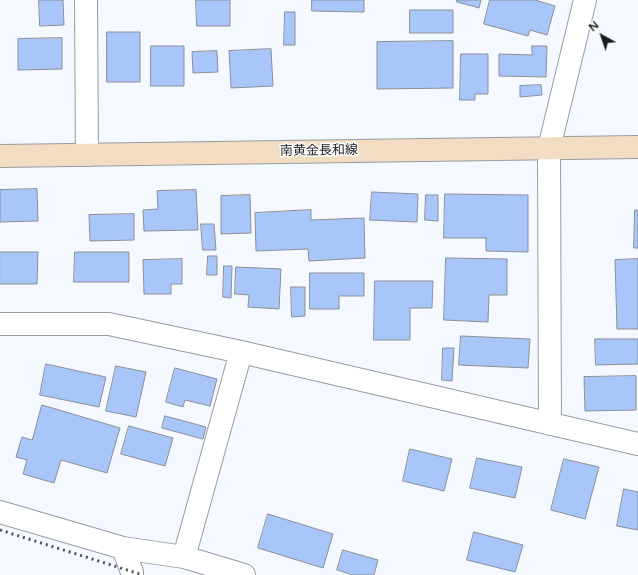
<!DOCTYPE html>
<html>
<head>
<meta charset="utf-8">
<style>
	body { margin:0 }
	#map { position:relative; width:638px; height:575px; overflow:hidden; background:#f4f8ff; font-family:"Varela Round",sans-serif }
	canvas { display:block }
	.north { position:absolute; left:582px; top:16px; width:40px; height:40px; -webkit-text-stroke:3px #fff; paint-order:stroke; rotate:320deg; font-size:11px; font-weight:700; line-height:16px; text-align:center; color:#1a1b1e }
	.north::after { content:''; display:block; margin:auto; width:14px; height:18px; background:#1a1b1e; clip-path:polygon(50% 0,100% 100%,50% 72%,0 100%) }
</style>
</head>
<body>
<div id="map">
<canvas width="638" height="575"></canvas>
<div class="north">N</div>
</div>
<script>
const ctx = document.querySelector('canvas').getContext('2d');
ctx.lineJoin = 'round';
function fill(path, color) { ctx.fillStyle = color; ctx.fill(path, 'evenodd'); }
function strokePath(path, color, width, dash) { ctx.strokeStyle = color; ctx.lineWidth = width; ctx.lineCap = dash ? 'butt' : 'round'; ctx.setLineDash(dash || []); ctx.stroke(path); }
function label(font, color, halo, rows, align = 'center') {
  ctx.font = font + ' "Varela Round","Noto Sans JP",sans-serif'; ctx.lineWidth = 3; ctx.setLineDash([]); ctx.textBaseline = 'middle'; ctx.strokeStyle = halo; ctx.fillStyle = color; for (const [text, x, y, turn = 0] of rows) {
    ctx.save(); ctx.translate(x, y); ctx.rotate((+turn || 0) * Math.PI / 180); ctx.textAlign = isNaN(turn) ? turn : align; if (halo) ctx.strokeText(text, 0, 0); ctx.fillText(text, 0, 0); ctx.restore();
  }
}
const building = new Path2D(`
	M 39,0 L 63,0 L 64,25 L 40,26 Z
	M 196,0 L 230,0 L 230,26 L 197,26 Z
	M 312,0 L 364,0 L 364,12 L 312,11 Z
	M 457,0 L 481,0 L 479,8 L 457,2 Z
	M 490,0 L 535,0 L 555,6 L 547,35 L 530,30 L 528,36 L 484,24 Z
	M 410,10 L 453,10 L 453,33 L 410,33 Z
	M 285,12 L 295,12 L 295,45 L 284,45 Z
	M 107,32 L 140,32 L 140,82 L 107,82 Z
	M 62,38 L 62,69 L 18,70 L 18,39 Z
	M 453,41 L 453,88 L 377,89 L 377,42 Z
	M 151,46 L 184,46 L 184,86 L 151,86 Z
	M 532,46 L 547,46 L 546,77 L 499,76 L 499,54 L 532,55 Z
	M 271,49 L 273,86 L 231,88 L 229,51 Z
	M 217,51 L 218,72 L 193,73 L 192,52 Z
	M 461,54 L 488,54 L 488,94 L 475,94 L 475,100 L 460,100 Z
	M 541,85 L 542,95 L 520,97 L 520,86 Z
	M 37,189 L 38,221 L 0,222 L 0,190 Z
	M 196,190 L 198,230 L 144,231 L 143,210 L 158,209 L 157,191 Z
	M 372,192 L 418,194 L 417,222 L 370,220 Z
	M 445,194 L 528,195 L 528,252 L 486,251 L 486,238 L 444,238 Z
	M 250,195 L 251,233 L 221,234 L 221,196 Z
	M 426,195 L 438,195 L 438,221 L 425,220 Z
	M 311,210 L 311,220 L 364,218 L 365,258 L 309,261 L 308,249 L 256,251 L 255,213 Z
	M 635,210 L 638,210 L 638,248 L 634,248 Z
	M 134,214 L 134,240 L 90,241 L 89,215 Z
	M 201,224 L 214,224 L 216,250 L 203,250 Z
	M 0,252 L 38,252 L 37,284 L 0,284 Z
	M 75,252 L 129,252 L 129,282 L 74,282 Z
	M 208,256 L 217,256 L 217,275 L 207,275 Z
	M 446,258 L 507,259 L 507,295 L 489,295 L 488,322 L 444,320 Z
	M 182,259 L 182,284 L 171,284 L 171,294 L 144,294 L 143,260 Z
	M 638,259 L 638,329 L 617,329 L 615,260 Z
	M 224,266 L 232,266 L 231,298 L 223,297 Z
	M 236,267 L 281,269 L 279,309 L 248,307 L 249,295 L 235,294 Z
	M 310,273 L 364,273 L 364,296 L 339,296 L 339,309 L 310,309 Z
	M 375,281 L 433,281 L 432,308 L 410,308 L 410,340 L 374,340 Z
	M 291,287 L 305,287 L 305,316 L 292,317 Z
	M 461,336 L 530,339 L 528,368 L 459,365 Z
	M 595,339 L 638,339 L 638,364 L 596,365 Z
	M 443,348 L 454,348 L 452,381 L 442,380 Z
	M 46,364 L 106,377 L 99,407 L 40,395 Z
	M 116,366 L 146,372 L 136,417 L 106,411 Z
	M 175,368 L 217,379 L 210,406 L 185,400 L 183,407 L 166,402 Z
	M 636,376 L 636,410 L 585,411 L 584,377 Z
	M 42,405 L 120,428 L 107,473 L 61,460 L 54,483 L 23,474 L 27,460 L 16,457 L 22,437 L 32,440 Z
	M 165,416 L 206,427 L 203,439 L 162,428 Z
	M 129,426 L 173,438 L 165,466 L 121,454 Z
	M 410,449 L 452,459 L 444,491 L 403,481 Z
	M 477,458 L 522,467 L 515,498 L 470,488 Z
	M 564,459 L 599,467 L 585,519 L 551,510 Z
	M 624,489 L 638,492 L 638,530 L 617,526 Z
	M 268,514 L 333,534 L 323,568 L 258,548 Z
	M 474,532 L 523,545 L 515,572 L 467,560 Z
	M 343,550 L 378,560 L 374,575 L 353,575 L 337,570 Z`);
const street = new Path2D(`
	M 86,0 L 87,155
	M 0,324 L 109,324 L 241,352 L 638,444
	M 550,424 L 549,148 L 585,0
	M 0,512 L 123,548 L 184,557 L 244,575
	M 123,548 L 132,572 L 132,575
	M 184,557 L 241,352`);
const secondary = new Path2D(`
	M 0,156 L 638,147`);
const rail = new Path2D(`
	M 0,530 L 143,575`);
const streetNames = [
	["南黄金長和線",319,151,-1]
];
fill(building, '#a9c6fb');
strokePath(building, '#8c8f96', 1);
strokePath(street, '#989ca2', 24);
strokePath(secondary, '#989ca2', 24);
strokePath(street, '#fff', 22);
strokePath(secondary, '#f2ddc2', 22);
strokePath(rail, '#515256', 3, [2, 4]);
label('13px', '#1a1b1e', '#fff', streetNames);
</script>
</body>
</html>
